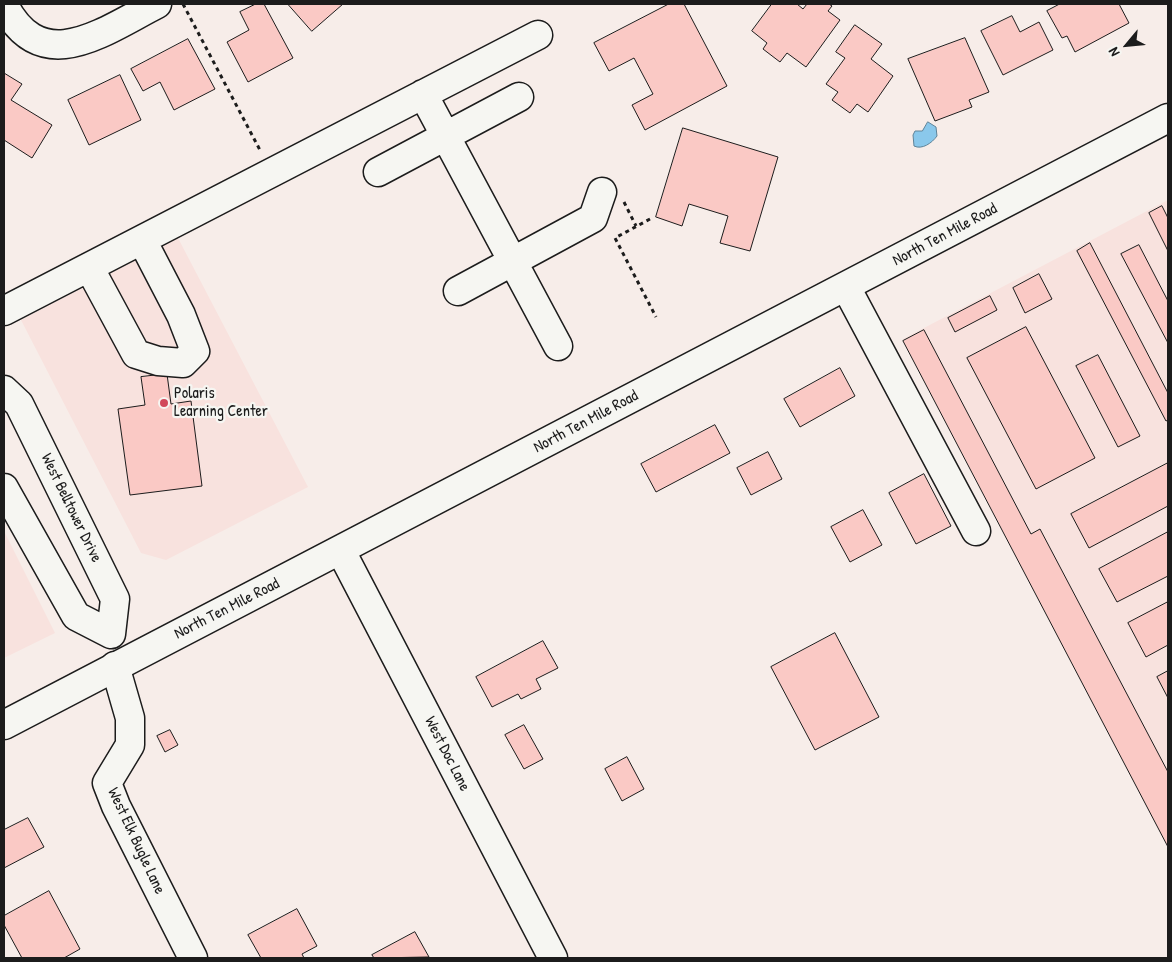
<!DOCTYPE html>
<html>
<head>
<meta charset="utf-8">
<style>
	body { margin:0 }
	#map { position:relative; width:1172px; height:962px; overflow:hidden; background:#f7ede9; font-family:"Patrick Hand",sans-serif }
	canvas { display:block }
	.frame { position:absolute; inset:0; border:5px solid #1c1c1c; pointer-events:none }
	.north { position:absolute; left:1102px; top:20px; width:50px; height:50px; -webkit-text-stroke:4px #f6f6f2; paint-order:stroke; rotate:242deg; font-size:14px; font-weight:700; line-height:20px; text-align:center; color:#1c1c1c }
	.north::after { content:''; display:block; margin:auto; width:18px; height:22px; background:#1c1c1c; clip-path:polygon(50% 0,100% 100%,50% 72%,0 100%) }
</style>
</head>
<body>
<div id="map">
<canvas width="1172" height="962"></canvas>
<div class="frame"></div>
<div class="north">N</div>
</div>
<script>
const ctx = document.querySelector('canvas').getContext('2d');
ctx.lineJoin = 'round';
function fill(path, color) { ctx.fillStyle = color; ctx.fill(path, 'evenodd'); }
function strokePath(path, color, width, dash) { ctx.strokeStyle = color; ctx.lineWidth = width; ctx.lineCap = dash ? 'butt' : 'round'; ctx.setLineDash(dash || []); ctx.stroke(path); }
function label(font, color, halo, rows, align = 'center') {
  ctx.font = font + ' "Patrick Hand",sans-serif'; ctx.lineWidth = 4.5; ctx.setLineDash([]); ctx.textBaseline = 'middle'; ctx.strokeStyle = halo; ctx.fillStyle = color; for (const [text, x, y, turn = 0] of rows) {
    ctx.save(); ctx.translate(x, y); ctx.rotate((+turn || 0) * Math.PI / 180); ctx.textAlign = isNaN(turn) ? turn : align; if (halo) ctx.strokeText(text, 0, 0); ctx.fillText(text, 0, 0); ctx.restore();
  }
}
const built = new Path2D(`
	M 1168,200 L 1168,847 L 903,339 Z
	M 178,238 L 308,487 L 166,560 L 141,553 L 21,320 Z
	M 4,531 L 55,633 L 4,658 Z`);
const water = new Path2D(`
	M 928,122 L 936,127 L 937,136 C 932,143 922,150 914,146 L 913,135 L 915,131 L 922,131 Z`);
const building = new Path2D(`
	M 256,4 L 264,4 L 293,58 L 248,82 L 227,42 L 249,30 L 240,12 Z
	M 288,4 L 343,4 L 312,31 Z
	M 669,4 L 684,4 L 727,86 L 645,130 L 632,105 L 653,94 L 634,58 L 609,71 L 594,43 Z
	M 772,4 L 797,4 L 803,9 L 807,4 L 829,4 L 832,6 L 828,11 L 840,20 L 806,67 L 787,53 L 780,62 L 763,49 L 767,43 L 752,31 Z
	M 1060,4 L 1119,4 L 1129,23 L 1075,52 L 1067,36 L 1062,38 L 1047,11 Z
	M 1012,16 L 1020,32 L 1039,22 L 1053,50 L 1003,75 L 981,31 Z
	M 855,25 L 882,44 L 871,59 L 893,76 L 868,112 L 857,104 L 850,113 L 832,100 L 838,92 L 826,84 L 845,58 L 836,52 Z
	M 965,38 L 989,92 L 969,100 L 972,107 L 935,121 L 908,59 Z
	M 188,39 L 215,89 L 174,110 L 160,82 L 143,91 L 131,69 Z
	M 4,73 L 22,84 L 11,100 L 52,125 L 32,158 L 4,140 Z
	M 120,75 L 141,120 L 89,145 L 68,100 Z
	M 683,128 L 778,157 L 750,251 L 720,243 L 728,216 L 689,204 L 682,226 L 656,217 Z
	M 1162,206 L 1168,218 L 1168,251 L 1149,213 Z
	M 1090,243 L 1168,393 L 1168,420 L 1166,421 L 1077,251 Z
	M 1139,245 L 1168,301 L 1168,343 L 1121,254 Z
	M 1039,274 L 1052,299 L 1025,313 L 1013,288 Z
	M 990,296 L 997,310 L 955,332 L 948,318 Z
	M 1026,327 L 1095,458 L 1036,489 L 967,358 Z
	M 924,330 L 1031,534 L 1040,529 L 1168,772 L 1168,847 L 903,341 Z
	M 1098,355 L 1140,436 L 1118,447 L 1076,366 Z
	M 840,368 L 855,396 L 800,427 L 784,399 Z
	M 167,374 L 171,404 L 191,401 L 202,486 L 130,495 L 118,409 L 145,405 L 141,377 Z
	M 715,425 L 730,453 L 656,492 L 641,464 Z
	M 768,452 L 782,479 L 751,495 L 737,468 Z
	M 1168,463 L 1168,506 L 1089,548 L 1071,514 Z
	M 924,474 L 951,526 L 916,544 L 889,493 Z
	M 863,510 L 882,545 L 850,562 L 831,527 Z
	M 1168,532 L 1168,576 L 1117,602 L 1099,569 Z
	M 1168,602 L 1168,645 L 1146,657 L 1128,623 Z
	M 835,633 L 879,717 L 815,750 L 771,667 Z
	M 543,641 L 558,668 L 536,679 L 541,689 L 521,699 L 518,694 L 492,707 L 476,677 Z
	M 1168,671 L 1168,698 L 1157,677 Z
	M 524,725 L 543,759 L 524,769 L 505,735 Z
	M 170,730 L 178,745 L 165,752 L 157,736 Z
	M 627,757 L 644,789 L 622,801 L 605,769 Z
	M 28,818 L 44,847 L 4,868 L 4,830 Z
	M 49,891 L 80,949 L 64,958 L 22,958 L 4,925 L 4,916 Z
	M 297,909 L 317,946 L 302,954 L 304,958 L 261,958 L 248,935 Z
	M 415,932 L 429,957 L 374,958 L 372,955 Z`);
const path = new Path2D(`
	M 183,4 L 261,152
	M 624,202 L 636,226
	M 650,219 L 615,238 L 656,317`);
const minor = new Path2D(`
	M 4,5 C 42,79 104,31 157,4
	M 423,94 L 558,346
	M 378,172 L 519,97
	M 89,267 L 136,354 L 158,361 L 183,363 L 195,351 L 181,315 L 142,240
	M 846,287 L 976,531
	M 458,291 L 593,218 L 602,192
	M 4,311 L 538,35
	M 4,390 L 19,404 L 115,599 L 111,634 L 76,616 L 4,488
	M 341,551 L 553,958
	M 115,666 L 130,718 L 130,745 L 107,783 L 116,806 L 193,958`);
const major = new Path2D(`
	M 4,725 L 1168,118`);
const markers = [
	[164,403,5,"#d1495b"]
];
const streetNames = [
	["North Ten Mile Road",945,235,-28],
	["North Ten Mile Road",586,422,-28],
	["West Belltower Drive",71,508,64],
	["North Ten Mile Road",227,609,-27],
	["West Doc Lane",447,754,63],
	["West Elk Bugle Lane",136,841,65]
];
const poiNames = [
	["Polaris",174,394],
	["Learning Center",174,412]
];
fill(built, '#f8e2de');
fill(water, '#8ac8eb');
strokePath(water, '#5e8398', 1);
fill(building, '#fac9c5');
strokePath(building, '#1c1c1c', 1);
strokePath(minor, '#1c1c1c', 31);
strokePath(major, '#1c1c1c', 31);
strokePath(path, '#1c1c1c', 3, [4, 4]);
strokePath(minor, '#f6f6f2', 28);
strokePath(major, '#f6f6f2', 28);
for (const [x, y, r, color] of markers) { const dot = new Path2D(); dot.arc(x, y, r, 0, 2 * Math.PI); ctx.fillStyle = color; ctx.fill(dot); strokePath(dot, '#f6f6f2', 2); }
label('16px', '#1c1c1c', '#f6f6f2', streetNames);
label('16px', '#1c1c1c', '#f6f6f2', poiNames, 'left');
</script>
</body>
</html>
